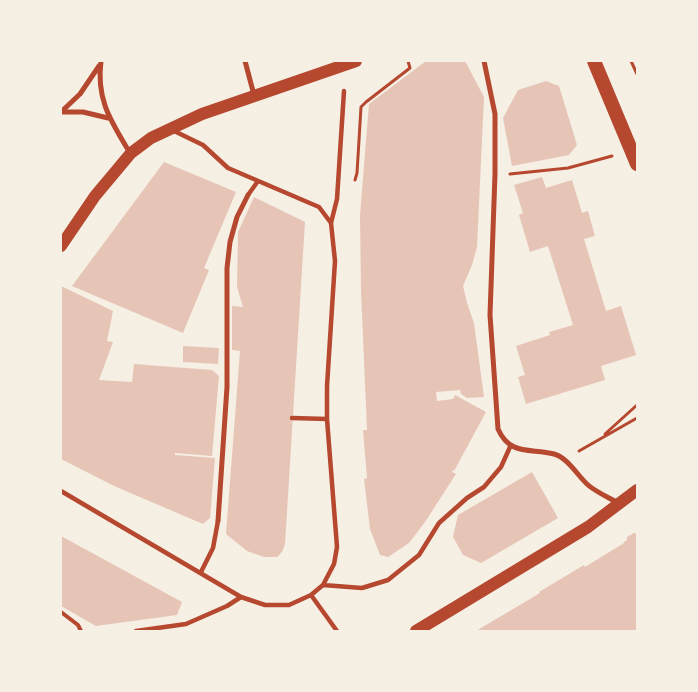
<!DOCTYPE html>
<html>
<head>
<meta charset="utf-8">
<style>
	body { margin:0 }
	#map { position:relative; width:698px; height:692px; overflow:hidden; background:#f6efe4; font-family:"Roboto Condensed",sans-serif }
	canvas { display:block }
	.frame { position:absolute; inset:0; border:62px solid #f6efe4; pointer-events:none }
</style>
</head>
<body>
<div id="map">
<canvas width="698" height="692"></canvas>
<div class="frame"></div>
</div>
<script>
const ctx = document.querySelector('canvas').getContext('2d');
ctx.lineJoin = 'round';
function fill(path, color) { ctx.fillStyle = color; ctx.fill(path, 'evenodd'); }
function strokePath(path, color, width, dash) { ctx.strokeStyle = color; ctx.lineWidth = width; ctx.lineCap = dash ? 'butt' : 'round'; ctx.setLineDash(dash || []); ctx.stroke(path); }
const building = new Path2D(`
	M 426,61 L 465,61 L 484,97 L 477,247 L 472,265 L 463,286 L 467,303 L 474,323 L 484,397 L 467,398 L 461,394 L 460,390 L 436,392 L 437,401 L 453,399 L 455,395 L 486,412 L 454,471 L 453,470 L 452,472 L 456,474 L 425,522 L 409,543 L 388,557 L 380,555 L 370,529 L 364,479 L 367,478 L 363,430 L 367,430 L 361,291 L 360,215 L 369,104 Z
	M 546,81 L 559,86 L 577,145 L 569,155 L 512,166 L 503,118 L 518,90 Z
	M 164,162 L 236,192 L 204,268 L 209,270 L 183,333 L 72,286 Z
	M 542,177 L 546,188 L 572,180 L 582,213 L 588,211 L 595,236 L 584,239 L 606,311 L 621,306 L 636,355 L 601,366 L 605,380 L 526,404 L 518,377 L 525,375 L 516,346 L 550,335 L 549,332 L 573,325 L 548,246 L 530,252 L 519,215 L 523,213 L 514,185 Z
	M 254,197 L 305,222 L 285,544 L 282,552 L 277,557 L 264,557 L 247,551 L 226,534 L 240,351 L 232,350 L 232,306 L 243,307 L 237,287 L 238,232 Z
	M 61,286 L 113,311 L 107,341 L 113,342 L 99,380 L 132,382 L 134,364 L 212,370 L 219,376 L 212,456 L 175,453 L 175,455 L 215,458 L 210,518 L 203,524 L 114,486 L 61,459 Z
	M 183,346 L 219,348 L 218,364 L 183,362 Z
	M 532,472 L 558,518 L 481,563 L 463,555 L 453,537 L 458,515 Z
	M 634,533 L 637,534 L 637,631 L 476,631 L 540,593 L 539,592 L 584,565 L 585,567 L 624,543 L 624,542 L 627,540 L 627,537 Z
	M 61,536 L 182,602 L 177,615 L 96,626 L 61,606 Z`);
const path = new Path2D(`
	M 631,61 L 637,74
	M 510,174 L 568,168 L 612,156
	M 355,180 L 357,173 L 361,107 L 366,102 L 410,68 L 408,61
	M 605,434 L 637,405
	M 579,451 L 637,418`);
const service = new Path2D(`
	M 61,612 L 78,625 L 81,631`);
const pedestrian = new Path2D(`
	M 248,195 L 258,181
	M 331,223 L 337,199 L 344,91
	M 292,418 L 327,419
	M 61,491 L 241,597 L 265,605 L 289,605 L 311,595 L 323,585 L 334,564 L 337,547 L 327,419 L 327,386 L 335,261 L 331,223 L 319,207 L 228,168 L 203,145 L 172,130
	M 201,572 L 213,548 L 218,521
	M 323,585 L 362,588 L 388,580 L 419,555 L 439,523 L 467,498 L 484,487 L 501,467 L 510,447
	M 311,595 L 337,631
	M 136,631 L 186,624 L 227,606 L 241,597`);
const minor = new Path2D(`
	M 101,61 C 96,100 111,121 130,153
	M 245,61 L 254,95
	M 484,61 L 495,114 L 495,174 L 490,315 L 498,429 C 510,456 530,448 554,454 C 568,458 577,475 588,485 C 596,492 608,497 618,503
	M 61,112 L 80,94 L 99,66
	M 61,112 L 83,112 L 108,118
	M 218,521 L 227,387 L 227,268 L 230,242 L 237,217 L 248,195`);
const primary = new Path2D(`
	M 61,246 L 95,196 L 131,153 L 151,138 L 202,114 L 356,61
	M 416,631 L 588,527 L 637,490`);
const trunk = new Path2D(`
	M 594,61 L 637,164`);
fill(building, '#e6c5b7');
strokePath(path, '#b5482f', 3);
strokePath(service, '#b5482f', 4);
strokePath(pedestrian, '#b5482f', 4.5);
strokePath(minor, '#b5482f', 5);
strokePath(primary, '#b5482f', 12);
strokePath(trunk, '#b5482f', 14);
</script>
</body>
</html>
